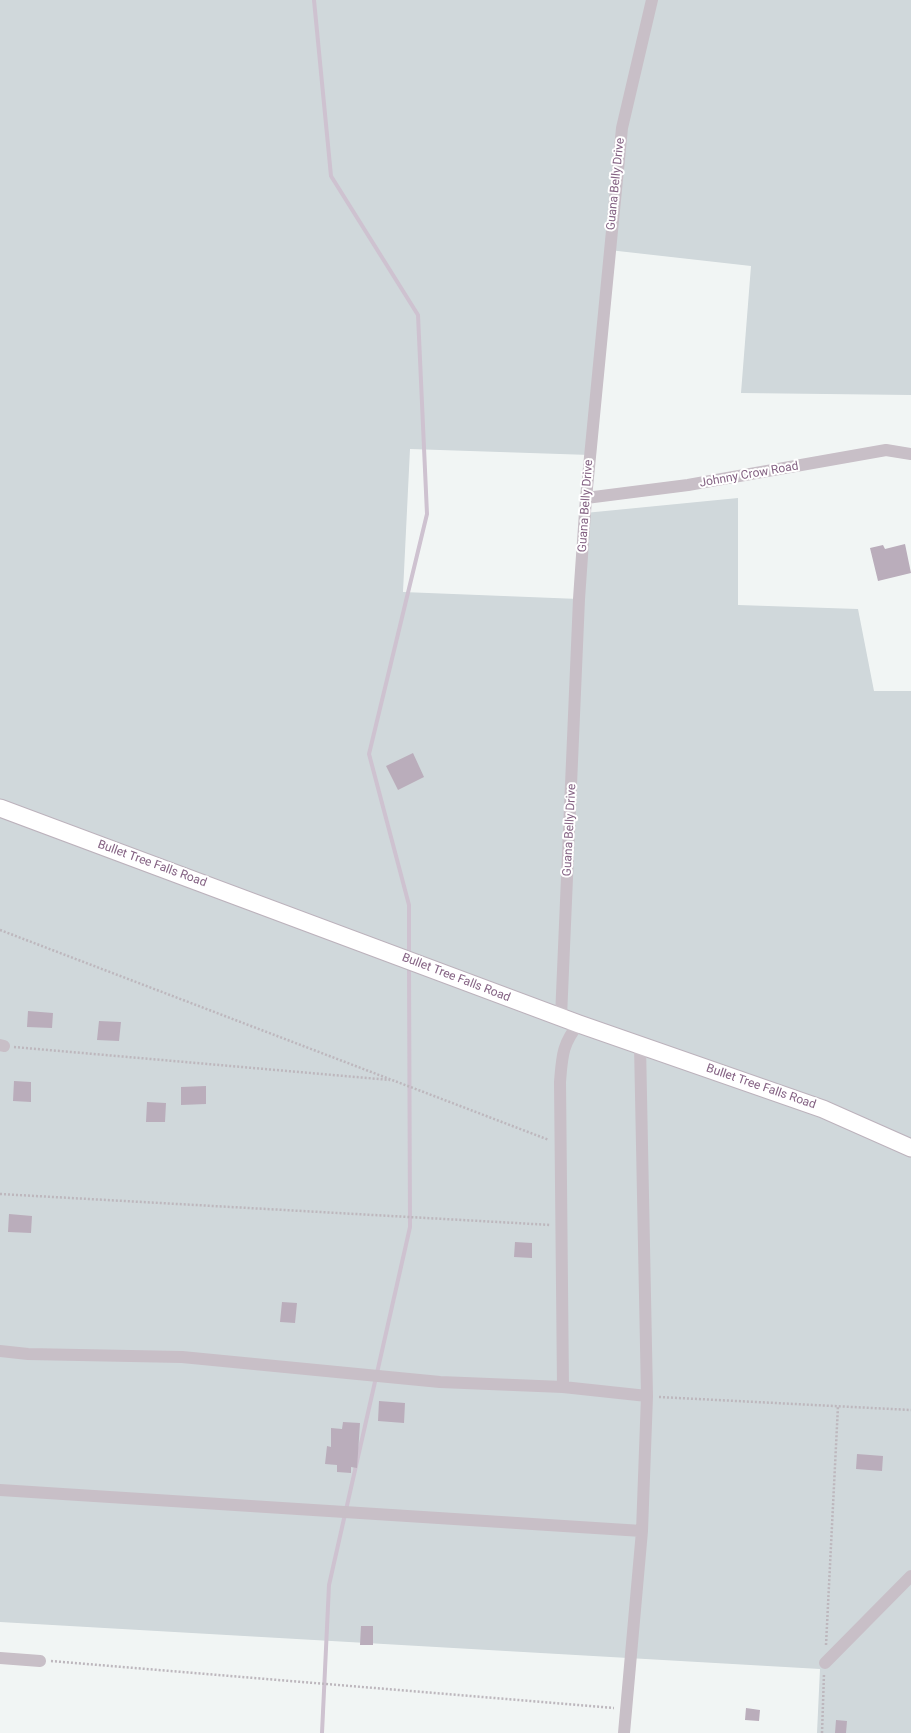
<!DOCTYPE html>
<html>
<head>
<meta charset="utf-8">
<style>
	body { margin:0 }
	canvas { display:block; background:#f1f5f4 }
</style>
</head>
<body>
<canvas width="911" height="1733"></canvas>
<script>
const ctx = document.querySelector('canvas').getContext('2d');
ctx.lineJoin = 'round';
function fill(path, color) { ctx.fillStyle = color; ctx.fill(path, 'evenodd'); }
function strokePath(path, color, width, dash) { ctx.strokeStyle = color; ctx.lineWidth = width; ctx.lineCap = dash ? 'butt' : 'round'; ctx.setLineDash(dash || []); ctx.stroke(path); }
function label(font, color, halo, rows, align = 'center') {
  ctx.font = font + ' Roboto,sans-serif'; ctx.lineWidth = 4; ctx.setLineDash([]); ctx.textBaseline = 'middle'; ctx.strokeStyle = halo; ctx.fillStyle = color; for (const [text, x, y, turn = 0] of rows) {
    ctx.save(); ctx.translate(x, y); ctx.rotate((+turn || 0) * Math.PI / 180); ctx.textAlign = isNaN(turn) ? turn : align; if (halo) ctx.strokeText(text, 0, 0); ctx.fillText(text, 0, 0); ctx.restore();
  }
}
const green = new Path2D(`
	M 0,0 L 911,0 L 911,395 L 741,393 L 751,266 L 609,250 L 590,455 L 410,449 L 403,592 L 579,599 L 585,513 L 738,498 L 738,605 L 858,609 L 874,691 L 911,691 L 911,1733 L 817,1733 L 820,1669 L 0,1622 Z`);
const stream = new Path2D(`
	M 314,0 L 331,176 L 418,315 L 427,514 L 369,754 L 409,905 L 409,956
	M 322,1733 L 329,1585 L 410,1227 L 409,965`);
const building = new Path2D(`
	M 905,544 L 911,573 L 878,581 L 870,548 L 883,545 L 885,549 Z
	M 413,753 L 424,777 L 398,790 L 386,766 Z
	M 28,1011 L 53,1013 L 52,1028 L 27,1027 Z
	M 99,1021 L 121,1022 L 119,1041 L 97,1040 Z
	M 14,1081 L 31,1082 L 31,1102 L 13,1101 Z
	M 206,1086 L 206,1104 L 181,1105 L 181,1087 Z
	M 147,1102 L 166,1103 L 165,1122 L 146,1122 Z
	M 9,1214 L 32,1216 L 31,1233 L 8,1232 Z
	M 515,1242 L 532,1243 L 532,1258 L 514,1257 Z
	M 282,1302 L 297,1303 L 295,1323 L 280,1322 Z
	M 379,1401 L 405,1403 L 404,1423 L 378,1421 Z
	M 343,1422 L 360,1423 L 357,1468 L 351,1467 L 351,1473 L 337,1472 L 337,1465 L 325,1464 L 327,1446 L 331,1447 L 331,1428 L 342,1429 Z
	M 857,1454 L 883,1456 L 882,1471 L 856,1469 Z
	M 361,1626 L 373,1626 L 373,1645 L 360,1645 Z
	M 746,1708 L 760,1710 L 759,1721 L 745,1720 Z
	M 836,1720 L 847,1721 L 846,1733 L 835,1733 Z`);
const path = new Path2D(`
	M 0,930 L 549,1140
	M 14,1047 L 390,1080
	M 0,1194 L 551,1225
	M 659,1397 L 911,1410
	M 826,1645 L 838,1406
	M 51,1661 L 614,1708
	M 822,1733 L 824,1674`);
const minor = new Path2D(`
	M 586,498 L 688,485 L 886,450 L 911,454
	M 561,1017 L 579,599 L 586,498 L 622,128 L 652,0
	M 0,1045 L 4,1046
	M 0,1351 L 28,1354 L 182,1357 L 440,1382 L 563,1387 L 647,1396
	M 563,1387 L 560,1082 C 562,1058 562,1043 579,1024
	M 0,1490 L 642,1531
	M 0,1658 L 40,1661
	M 825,1663 L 911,1576
	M 624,1733 L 642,1531 L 647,1396 L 640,1045`);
const secondary = new Path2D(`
	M 0,808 L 579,1024 L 823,1109 L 911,1148`);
const streetNames = [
	["Guana Belly Drive",616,184,-84],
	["Johnny Crow Road",749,475,-10],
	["Guana Belly Drive",586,506,-86],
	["Guana Belly Drive",570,830,-87],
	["Bullet Tree Falls Road",152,864,20],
	["Bullet Tree Falls Road",456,978,21],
	["Bullet Tree Falls Road",761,1087,19]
];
fill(green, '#d0d8db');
strokePath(stream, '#cec2d0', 4);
fill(building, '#baadbb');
strokePath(secondary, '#bcb2bc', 19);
strokePath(path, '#bdb7bd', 2.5, [2, 2]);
strokePath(minor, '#c8bfc7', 12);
strokePath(secondary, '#fff', 17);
label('12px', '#846283', '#fff', streetNames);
</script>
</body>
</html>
